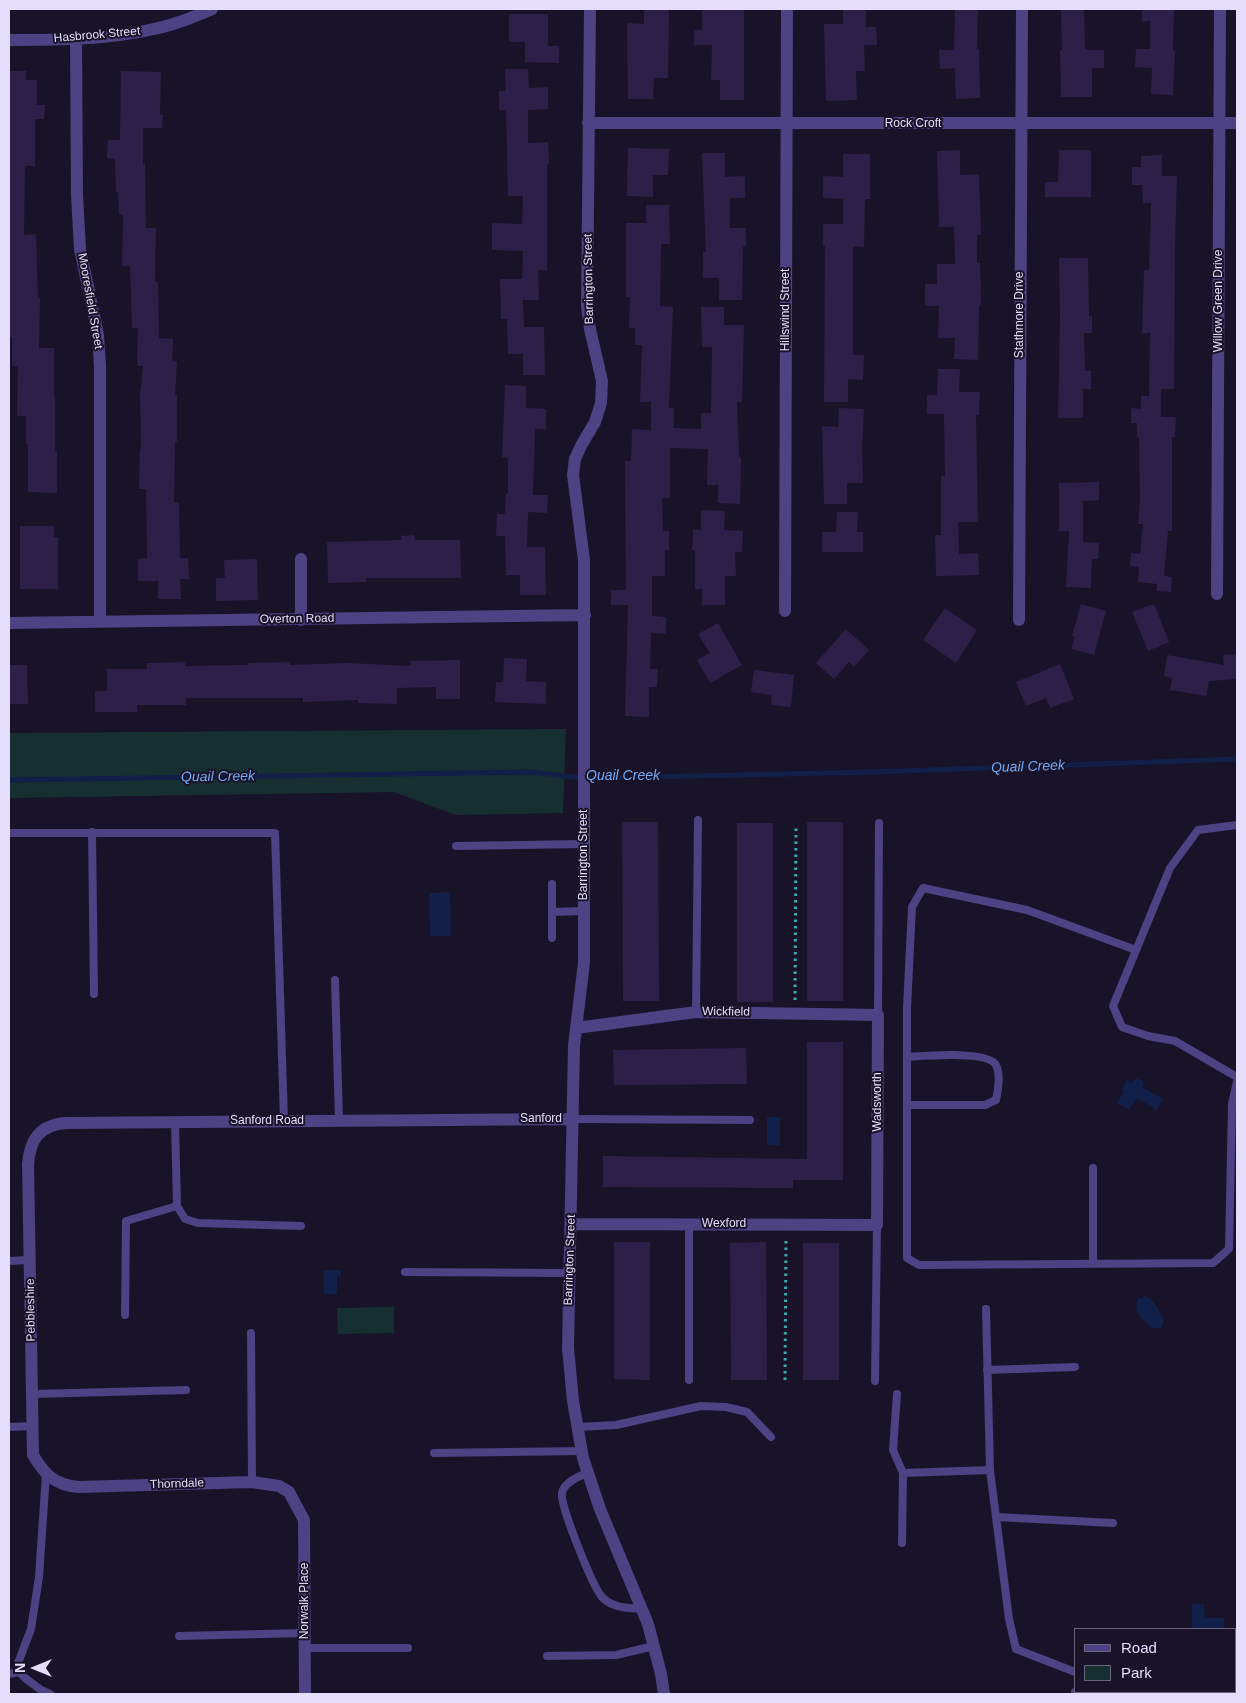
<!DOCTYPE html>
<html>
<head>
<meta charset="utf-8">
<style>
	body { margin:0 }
	#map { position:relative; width:1246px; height:1703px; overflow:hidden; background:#191329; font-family:Helvetica,sans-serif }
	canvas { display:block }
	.frame { position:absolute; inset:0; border:10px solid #e4ddfc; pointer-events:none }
	.legend { position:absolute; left:1074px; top:1628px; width:162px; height:65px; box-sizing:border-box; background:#191329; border:1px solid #6a647d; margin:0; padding:6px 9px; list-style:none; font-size:15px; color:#e4ddfc }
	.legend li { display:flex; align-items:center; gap:10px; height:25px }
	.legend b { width:25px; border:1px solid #6a647d }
	.north { position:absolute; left:10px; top:1643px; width:50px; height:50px; -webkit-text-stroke:4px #191329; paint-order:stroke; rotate:270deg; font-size:14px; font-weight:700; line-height:20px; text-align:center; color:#e4ddfc }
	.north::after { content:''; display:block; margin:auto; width:18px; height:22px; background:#e4ddfc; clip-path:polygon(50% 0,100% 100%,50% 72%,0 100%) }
</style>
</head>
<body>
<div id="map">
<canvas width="1246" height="1703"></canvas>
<div class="frame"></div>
<ul class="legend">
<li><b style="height:6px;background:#4c4284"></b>Road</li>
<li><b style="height:14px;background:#163032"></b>Park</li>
</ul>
<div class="north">N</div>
</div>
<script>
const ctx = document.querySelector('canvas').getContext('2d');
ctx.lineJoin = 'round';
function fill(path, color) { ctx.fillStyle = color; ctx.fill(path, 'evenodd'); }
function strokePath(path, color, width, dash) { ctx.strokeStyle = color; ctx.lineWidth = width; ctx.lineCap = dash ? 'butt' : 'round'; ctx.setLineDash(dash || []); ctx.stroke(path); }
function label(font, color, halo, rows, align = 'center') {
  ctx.font = font + ' Helvetica,sans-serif'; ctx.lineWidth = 4; ctx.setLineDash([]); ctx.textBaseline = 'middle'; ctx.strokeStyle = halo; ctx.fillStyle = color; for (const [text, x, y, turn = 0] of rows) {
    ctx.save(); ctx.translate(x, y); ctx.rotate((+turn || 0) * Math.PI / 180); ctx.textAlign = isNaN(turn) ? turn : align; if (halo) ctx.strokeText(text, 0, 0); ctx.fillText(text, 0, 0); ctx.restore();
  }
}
const green = new Path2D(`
	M 566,729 L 563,813 L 456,815 L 394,792 L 9,798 L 9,733 Z
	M 394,1307 L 394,1333 L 338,1334 L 337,1308 Z`);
const water = new Path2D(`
	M 450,892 L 451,936 L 430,936 L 429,893 Z
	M 1136,1078 L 1144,1082 L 1142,1087 L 1163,1099 L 1157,1110 L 1137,1098 L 1129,1110 L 1117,1103 L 1124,1091 L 1122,1089 L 1127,1080 L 1132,1083 Z
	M 767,1117 L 780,1117 L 780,1145 L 767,1145 Z
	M 323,1270 L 341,1270 L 341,1276 L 337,1277 L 337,1294 L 324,1294 Z
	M 1145,1296 C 1155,1300 1159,1311 1164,1320 L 1161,1328 L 1152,1328 C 1143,1320 1132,1312 1138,1299 Z
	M 1192,1604 L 1204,1604 L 1205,1618 L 1224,1618 L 1224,1629 L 1192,1629 Z`);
const stream = new Path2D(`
	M 9,780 L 531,772 L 572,777 L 601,778 L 873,772 L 1237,759`);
const building = new Path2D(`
	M 644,9 L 669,9 L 668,78 L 654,78 L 653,99 L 628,99 L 627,23 L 644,24 Z
	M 702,9 L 744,9 L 744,100 L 720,100 L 720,80 L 711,80 L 712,45 L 694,45 L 694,30 L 702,30 Z
	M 843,9 L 866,9 L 866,27 L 876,27 L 877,45 L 864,45 L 865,71 L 856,71 L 857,100 L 826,101 L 824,24 L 843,24 Z
	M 955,9 L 978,9 L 977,49 L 979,49 L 980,98 L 956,99 L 955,68 L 940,69 L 939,50 L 954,50 Z
	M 1061,9 L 1084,9 L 1085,50 L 1104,50 L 1104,68 L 1092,68 L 1092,97 L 1061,97 L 1060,50 L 1062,50 Z
	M 1142,9 L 1174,9 L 1173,50 L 1175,50 L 1173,95 L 1151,94 L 1152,68 L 1135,67 L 1136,49 L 1150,49 L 1150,21 L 1142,21 Z
	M 509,14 L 548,14 L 548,46 L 559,46 L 559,63 L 525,62 L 525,42 L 509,42 Z
	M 505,69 L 528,69 L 529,88 L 548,87 L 548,109 L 528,110 L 528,143 L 548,142 L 549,164 L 547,164 L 547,270 L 538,270 L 539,300 L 523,300 L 524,327 L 544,327 L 545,375 L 523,375 L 523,354 L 508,354 L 507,319 L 501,319 L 500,279 L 522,279 L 523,251 L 492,250 L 492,223 L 522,224 L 523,196 L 508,196 L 506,110 L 499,110 L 499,91 L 506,91 Z
	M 9,71 L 26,71 L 26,80 L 37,80 L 37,105 L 45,105 L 44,119 L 35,119 L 35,166 L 25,166 L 24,235 L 36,234 L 38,298 L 40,298 L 39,348 L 54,348 L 54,397 L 55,397 L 55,451 L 57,451 L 57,493 L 28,492 L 28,444 L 26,444 L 26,416 L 17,416 L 18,366 L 12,366 L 12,337 L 9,337 Z
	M 121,71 L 161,72 L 160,115 L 163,115 L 162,128 L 143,128 L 143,164 L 145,163 L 146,228 L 156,228 L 155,282 L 158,282 L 159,338 L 173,339 L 172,361 L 177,362 L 175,395 L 177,394 L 177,442 L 175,442 L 174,503 L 179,502 L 180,558 L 188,558 L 189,579 L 180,579 L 181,599 L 158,599 L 158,581 L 138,581 L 138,559 L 147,558 L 146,489 L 139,489 L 140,449 L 141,449 L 140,395 L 143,366 L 137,366 L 138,328 L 132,328 L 130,266 L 122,266 L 123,214 L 119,214 L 118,192 L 116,192 L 115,159 L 107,158 L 108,140 L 120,140 Z
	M 628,148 L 669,149 L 668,175 L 653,175 L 653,197 L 627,196 Z
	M 960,150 L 960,175 L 979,174 L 981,235 L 977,235 L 977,263 L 980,263 L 981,305 L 979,305 L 978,360 L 954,359 L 955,338 L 938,338 L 939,306 L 925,306 L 925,284 L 937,284 L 937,264 L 955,264 L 954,227 L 939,227 L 937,151 Z
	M 1059,150 L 1091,150 L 1091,197 L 1045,197 L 1045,182 L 1058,182 Z
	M 702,153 L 725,153 L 725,177 L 745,176 L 745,198 L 730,198 L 730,228 L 746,228 L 746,246 L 743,246 L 742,300 L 719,300 L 719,278 L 703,278 L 703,252 L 706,252 Z
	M 843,154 L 870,154 L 870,199 L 865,199 L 864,247 L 853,246 L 853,355 L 864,355 L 863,380 L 848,379 L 848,402 L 824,402 L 825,246 L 823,246 L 823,224 L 843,224 L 843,199 L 823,198 L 823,176 L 843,177 Z
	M 1162,155 L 1162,176 L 1177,176 L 1175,244 L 1174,389 L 1161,389 L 1161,417 L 1176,417 L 1175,437 L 1172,437 L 1172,531 L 1168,531 L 1164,576 L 1172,577 L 1171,592 L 1156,591 L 1157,584 L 1138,582 L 1139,567 L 1130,566 L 1131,553 L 1140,554 L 1143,524 L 1138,524 L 1140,500 L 1139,437 L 1137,437 L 1137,423 L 1131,423 L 1131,408 L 1141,409 L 1141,396 L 1149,396 L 1150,333 L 1142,333 L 1144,270 L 1149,270 L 1151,203 L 1143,203 L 1142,185 L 1132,185 L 1132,167 L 1141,167 L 1141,156 Z
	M 646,205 L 669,205 L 670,244 L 661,244 L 660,306 L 673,307 L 669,408 L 674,408 L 674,428 L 701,429 L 701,413 L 711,413 L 712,347 L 702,347 L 701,307 L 724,307 L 724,325 L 744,325 L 742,402 L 737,402 L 739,457 L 741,458 L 740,504 L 718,503 L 718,485 L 707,485 L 708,449 L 670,448 L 670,498 L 662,498 L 663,531 L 669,531 L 669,550 L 665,550 L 665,576 L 652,576 L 652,616 L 666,617 L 666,634 L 651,633 L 650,669 L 658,669 L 657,687 L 649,687 L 649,717 L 625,716 L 628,605 L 611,605 L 611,590 L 626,590 L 625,461 L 631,461 L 632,429 L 651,430 L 651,402 L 640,402 L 642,345 L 635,345 L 635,328 L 629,328 L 630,297 L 626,297 L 626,223 L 646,223 Z
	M 1059,258 L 1088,258 L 1089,316 L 1092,316 L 1092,333 L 1084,333 L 1085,371 L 1091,371 L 1091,389 L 1083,389 L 1083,418 L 1058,418 L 1060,316 Z
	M 938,369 L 960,369 L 959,392 L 980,392 L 979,415 L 976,415 L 978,522 L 958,522 L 959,554 L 978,553 L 979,575 L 936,576 L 935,535 L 941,535 L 941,476 L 945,476 L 944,414 L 927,414 L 927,395 L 937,395 Z
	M 505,385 L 526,386 L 526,408 L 546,409 L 546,429 L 535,429 L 533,495 L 548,495 L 547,513 L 528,512 L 527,547 L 545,547 L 546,595 L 520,595 L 520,575 L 506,575 L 505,536 L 496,536 L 497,514 L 505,514 L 506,494 L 508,494 L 508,458 L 502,457 Z
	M 839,408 L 864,409 L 862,449 L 863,483 L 847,483 L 847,504 L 824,504 L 822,426 L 838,427 Z
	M 1099,482 L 1099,500 L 1083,501 L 1083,542 L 1099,543 L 1098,559 L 1092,559 L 1091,588 L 1066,587 L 1069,531 L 1059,531 L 1059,483 Z
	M 701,510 L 725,511 L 724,530 L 743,531 L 742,552 L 735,552 L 736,576 L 725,576 L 725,605 L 702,605 L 702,589 L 695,589 L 695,550 L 692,550 L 693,530 L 701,530 Z
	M 837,512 L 858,512 L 857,532 L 863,532 L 863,552 L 822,552 L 822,532 L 836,532 Z
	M 20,526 L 54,526 L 54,537 L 58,537 L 58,589 L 20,589 Z
	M 414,535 L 415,540 L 460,540 L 461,578 L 366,578 L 366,582 L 328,583 L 327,542 L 402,540 L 401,536 Z
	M 257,559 L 258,600 L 216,601 L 216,578 L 225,578 L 224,560 Z
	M 1081,604 L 1106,611 L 1094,655 L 1071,649 L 1075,637 L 1072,636 Z
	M 1154,604 L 1169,642 L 1148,651 L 1132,612 Z
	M 945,608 L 977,630 L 956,663 L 923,640 Z
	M 718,623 L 742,665 L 710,683 L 697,660 L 710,653 L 698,634 Z
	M 846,629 L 869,650 L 854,667 L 849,662 L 834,679 L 816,663 Z
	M 1237,654 L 1237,679 L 1209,681 L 1206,696 L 1170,690 L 1172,678 L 1164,676 L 1167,655 L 1224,665 L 1223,655 Z
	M 504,658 L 527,659 L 526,681 L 546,682 L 546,704 L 495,702 L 496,682 L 503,682 Z
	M 460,660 L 460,699 L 436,699 L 436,687 L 397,688 L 397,704 L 358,703 L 358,700 L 303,702 L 303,698 L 186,698 L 186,705 L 137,705 L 137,712 L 95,712 L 95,691 L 107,691 L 107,669 L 147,669 L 147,663 L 185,662 L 185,666 L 248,665 L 248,663 L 290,662 L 290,665 L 348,663 L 411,666 L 411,661 Z
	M 1060,664 L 1074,699 L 1050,708 L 1046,698 L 1026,706 L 1016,682 Z
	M 9,665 L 27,665 L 28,704 L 9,704 Z
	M 754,670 L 794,675 L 791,707 L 771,705 L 772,695 L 751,692 Z
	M 622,822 L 658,822 L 659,1001 L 623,1001 Z
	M 807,822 L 843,822 L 843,1001 L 807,1001 Z
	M 737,823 L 773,823 L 773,1002 L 737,1002 Z
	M 807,1042 L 843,1042 L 843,1180 L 793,1180 L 793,1188 L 603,1187 L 603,1156 L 807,1159 Z
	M 746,1048 L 747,1084 L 614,1085 L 613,1050 Z
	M 614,1242 L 650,1242 L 650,1380 L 614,1379 Z
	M 766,1242 L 767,1380 L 731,1380 L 730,1243 Z
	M 803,1243 L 839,1243 L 839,1380 L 803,1380 Z`);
const path = new Path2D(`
	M 795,1000 L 796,827
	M 785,1380 L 786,1239`);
const lane = new Path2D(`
	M 1237,825 L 1198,830 L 1170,868 L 1113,1006 L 1122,1027 L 1148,1036 L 1175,1041 L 1237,1077
	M 92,832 L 94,994
	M 9,833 L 275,833 L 284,1121
	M 456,846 L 584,844
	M 552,884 L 552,938
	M 552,912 L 584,911
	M 1136,950 L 1027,910 L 923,888 L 912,907 L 907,1008 L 907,1258 L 919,1265 L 1213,1263 L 1229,1249 L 1232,1104 L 1237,1082
	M 335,980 L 339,1120
	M 696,1012 L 698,820
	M 878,1015 L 879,823
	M 907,1105 L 985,1105 L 996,1100 C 998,1089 1001,1075 996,1065 C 987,1050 924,1056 907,1057
	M 573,1119 L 750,1120
	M 1093,1168 L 1093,1264
	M 177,1206 L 185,1219 L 198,1223 L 301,1226
	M 9,1261 L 30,1260
	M 405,1272 L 569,1273
	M 986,1309 L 990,1470 L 1009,1619 L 1016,1649 L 1075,1672
	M 125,1315 L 126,1221 L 177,1206 L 175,1122
	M 251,1333 L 252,1482
	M 987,1370 L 1075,1367
	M 689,1380 L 689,1224
	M 875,1381 L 877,1225
	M 32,1394 L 186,1390
	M 897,1394 L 893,1450 L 903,1473
	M 9,1427 L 33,1426
	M 577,1427 L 616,1425 L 701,1406 L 726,1407 L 747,1412 L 771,1437
	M 434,1453 L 582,1451
	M 588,1472 C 579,1477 564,1482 562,1493 C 560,1506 593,1587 602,1597 C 612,1608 628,1608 642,1609
	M 46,1474 L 39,1577 L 31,1629 L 18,1663 L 19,1672 L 25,1678 L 41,1690 L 50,1694
	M 996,1517 L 1113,1523
	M 902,1543 L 903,1473 L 990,1470
	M 179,1636 L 305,1633
	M 305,1648 L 408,1648
	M 547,1656 L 616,1655 L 654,1646
	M 9,1674 L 19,1672
	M 1125,1692 L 1132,1694
	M 1075,1694 L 1075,1692`);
const street = new Path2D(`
	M 590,9 L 587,307 L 590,329 L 602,381 L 601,403 L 595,422 L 582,444 L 575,459 L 573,475 L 584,560 L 584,963 L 574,1045 L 568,1348 L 573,1401 L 583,1458 L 600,1509 L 648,1624 L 661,1674 L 664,1694
	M 9,40 C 58,40 106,40 154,29 C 174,25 194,17 212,9
	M 76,40 L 77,195 L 80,249 L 98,335 L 100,366 L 100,621
	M 588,123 L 1237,123
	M 301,559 L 301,620
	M 1217,594 L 1220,9
	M 785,611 L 787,9
	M 1019,620 L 1022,9
	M 9,623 L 585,615
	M 572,1224 L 877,1225 L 878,1015 L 696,1012 L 576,1028
	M 305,1694 L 304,1520 L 289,1492 L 279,1486 L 252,1482 L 78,1487 C 55,1485 45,1475 33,1455 L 28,1164 C 30,1140 39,1125 66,1123 L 573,1119`);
const streetNames = [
	["Hasbrook Street",97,35,-5],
	["Rock Croft",913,124],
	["Barrington Street",589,279,-91],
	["Mooresfield Street",90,301,80],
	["Willow Green Drive",1219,301,-90],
	["Hillswind Street",786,310,-90],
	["Stathmore Drive",1020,315,-90],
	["Overton Road",297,619,-1],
	["Barrington Street",584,855,-90],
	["Wickfield",726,1012,1],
	["Wadsworth",878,1102,-90],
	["Sanford",541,1119],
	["Sanford Road",267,1121],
	["Wexford",724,1224],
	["Barrington Street",570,1260,-88],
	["Pebbleshire",31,1310,-91],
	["Thorndale",177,1484,-2],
	["Norwalk Place",305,1601,-90]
];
const waterNames = [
	["Quail Creek",1028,767,-2],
	["Quail Creek",623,776],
	["Quail Creek",218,777,-1]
];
fill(green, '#163032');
fill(water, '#112048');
strokePath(stream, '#112048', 5);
fill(building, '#2d2048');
strokePath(path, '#3aacb3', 3, [2.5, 4]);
strokePath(lane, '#4c4284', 8);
strokePath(street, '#4c4284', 12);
label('12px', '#e4ddfc', '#191329', streetNames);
label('italic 14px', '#73aaf4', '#191329', waterNames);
</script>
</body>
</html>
